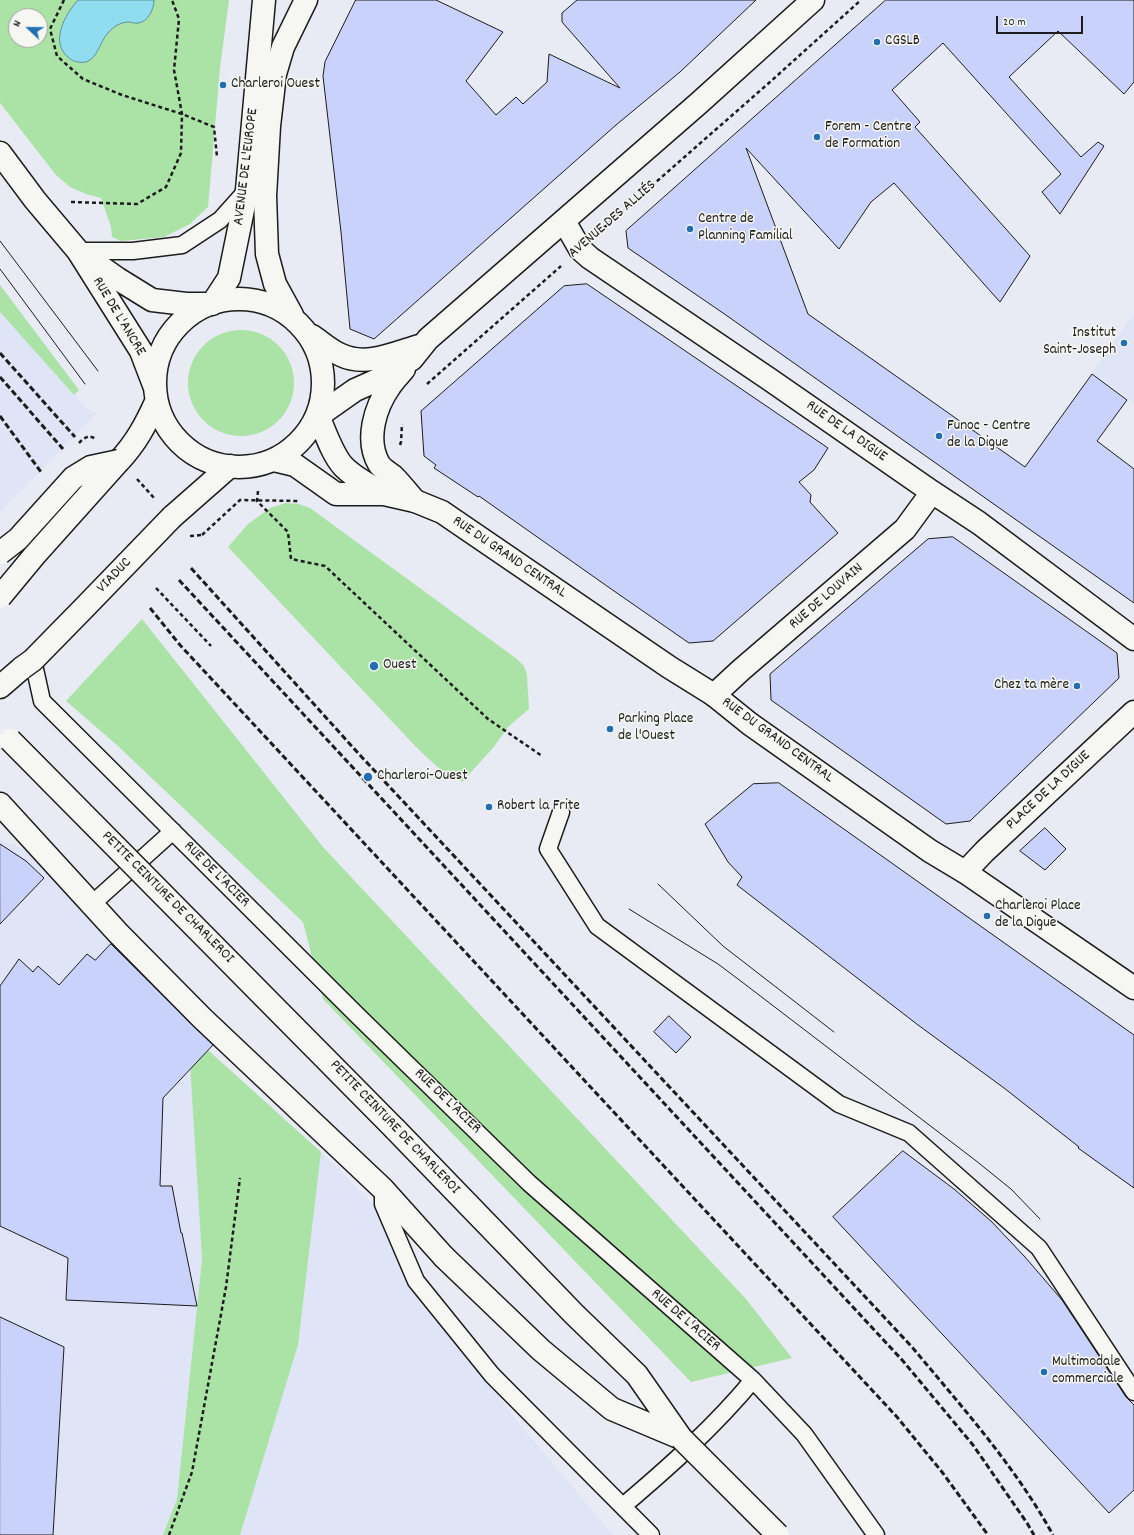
<!DOCTYPE html>
<html>
<head>
<meta charset="utf-8">
<style>
	body { margin:0 }
	#map { position:relative; width:1134px; height:1535px; overflow:hidden; background:#e8ebf4; font-family:Dekko,sans-serif }
	canvas { display:block }
	.north { position:absolute; left:8px; top:8px; width:40px; height:40px; box-sizing:border-box; background:#f6f6f2; border:1px solid #9f9f9c; border-radius:50%; rotate:292deg; font-size:11px; font-weight:700; line-height:16px; text-align:center; color:#1c1c1c }
	.north::after { content:''; display:block; margin:auto; width:14px; height:18px; background:#1f6fb2; clip-path:polygon(50% 0,100% 100%,50% 72%,0 100%) }
	.scale { position:absolute; left:996px; top:16px; width:87px; height:18px; box-sizing:border-box; border:2px solid #1c1c1c; border-top:0; padding-left:5px; font-size:12px; line-height:14px; white-space:nowrap; color:#1c1c1c; -webkit-text-stroke:3px #f6f6f2; paint-order:stroke }
</style>
</head>
<body>
<div id="map">
<canvas width="1134" height="1535"></canvas>
<div class="north">N</div>
<div class="scale">20 m</div>
</div>
<script>
const ctx = document.querySelector('canvas').getContext('2d');
ctx.lineJoin = 'round';
function fill(path, color) { ctx.fillStyle = color; ctx.fill(path, 'evenodd'); }
function strokePath(path, color, width, dash) { ctx.strokeStyle = color; ctx.lineWidth = width; ctx.lineCap = dash ? 'butt' : 'round'; ctx.setLineDash(dash || []); ctx.stroke(path); }
function label(font, color, halo, rows, align = 'center') {
  ctx.font = font + ' Dekko,sans-serif'; ctx.lineWidth = 3; ctx.setLineDash([]); ctx.textBaseline = 'middle'; ctx.strokeStyle = halo; ctx.fillStyle = color; for (const [text, x, y, turn = 0] of rows) {
    ctx.save(); ctx.translate(x, y); ctx.rotate((+turn || 0) * Math.PI / 180); ctx.textAlign = isNaN(turn) ? turn : align; if (halo) ctx.strokeText(text, 0, 0); ctx.fillText(text, 0, 0); ctx.restore();
  }
}
const built = new Path2D(`
	M 0,311 L 88,410 L 97,413 L 0,512 Z
	M 1134,314 L 1134,403 L 1092,372 Z
	M 0,840 L 28,851 L 168,1003 L 188,1032 L 202,1259 L 177,1499 L 163,1535 L 0,1535 Z
	M 321,1152 L 375,1206 L 404,1271 L 516,1420 L 613,1535 L 240,1535 L 298,1345 Z`);
const green = new Path2D(`
	M 0,0 L 229,0 L 220,68 L 208,207 L 190,224 L 164,237 L 121,241 L 112,237 L 111,227 L 101,198 L 86,194 L 70,187 L 56,175 L 0,103 ZM 16,16 L 40,16 L 40,40 L 16,40 Z
	M 0,285 L 79,390 L 74,395 L 0,312 Z
	M188 383a53 53 0 1 1 106 0a53 53 0 1 1-106 0Z
	M 286,503 L 299,504 L 310,508 L 517,659 L 524,666 L 527,675 L 529,709 L 508,727 L 493,748 L 462,782 L 448,770 L 445,774 L 417,748 L 228,547 L 248,524 L 270,508 Z
	M 142,619 L 323,847 L 746,1299 L 792,1358 L 691,1382 L 323,999 L 303,922 L 118,746 L 66,701 Z
	M 188,1032 L 321,1152 L 298,1345 L 240,1535 L 163,1535 L 177,1499 L 202,1259 Z`);
const water = new Path2D(`
	M 78,0 L 154,0 C 154,9 148,22 138,23 C 135,24 132,22 129,22 C 120,22 113,27 108,33 C 100,41 98,58 86,62 C 81,63 73,62 69,58 C 49,43 65,14 78,0 Z`);
const building = new Path2D(`
	M 356,0 L 436,0 L 503,32 L 466,81 L 496,115 L 516,97 L 523,104 L 547,82 L 549,54 L 620,88 L 562,22 L 562,13 L 577,0 L 756,0 L 680,72 L 616,125 L 374,339 L 350,329 L 341,232 L 323,76 L 325,62 Z
	M 886,0 L 1134,0 L 1134,82 L 1124,94 L 1058,31 L 1009,77 L 1081,157 L 1098,142 L 1104,146 L 1060,214 L 1042,192 L 1061,174 L 943,43 L 892,90 L 920,122 L 915,127 L 1030,256 L 1000,302 L 894,183 L 871,202 L 839,249 L 746,148 L 808,314 L 1025,467 L 1092,374 L 1127,400 L 1097,441 L 1134,469 L 1134,603 L 723,313 L 628,248 L 626,231 Z
	M 587,284 L 828,448 L 814,470 L 799,482 L 811,495 L 810,502 L 838,533 L 713,641 L 689,643 L 614,591 L 479,496 L 478,497 L 434,468 L 436,465 L 424,456 L 421,411 L 564,286 Z
	M 953,537 L 1117,653 L 1119,678 L 970,821 L 946,824 L 771,700 L 770,674 L 928,539 Z
	M 779,783 L 1134,1035 L 1134,1188 L 1078,1148 L 1079,1147 L 1004,1088 L 918,1025 L 737,885 L 742,877 L 728,862 L 705,824 L 753,784 Z
	M 1045,828 L 1066,849 L 1045,870 L 1020,851 Z
	M 0,844 L 26,861 L 44,878 L 0,924 Z
	M 111,944 L 213,1045 L 163,1098 L 160,1186 L 172,1186 L 181,1233 L 182,1233 L 197,1306 L 66,1300 L 68,1258 L 0,1226 L 0,986 L 19,959 L 33,972 L 38,966 L 59,985 L 87,954 L 95,960 Z
	M 669,1016 L 691,1037 L 676,1053 L 654,1032 Z
	M 903,1151 L 954,1189 L 992,1222 L 1025,1257 L 1062,1300 L 1126,1397 L 1134,1405 L 1134,1490 L 1109,1513 L 833,1217 Z
	M 0,1317 L 64,1347 L 53,1535 L 0,1535 Z`);
const path = new Path2D(`
	M 64,0 L 50,29 L 57,56 L 83,79 L 122,95 L 182,114 L 214,127 L 217,157
	M 71,202 L 137,204 L 166,187 L 181,153 L 182,114 L 174,70 L 179,19 L 172,0
	M 599,232 L 770,82 L 861,0
	M 427,384 L 561,266
	M 400,445 L 401,442 L 402,424
	M 258,491 L 257,501 L 288,532 L 291,559 L 325,566 L 488,719 L 542,756
	M 202,535 L 240,500 L 299,501
	M 156,588 L 211,646
	M 169,1535 L 192,1472 L 226,1287 L 240,1178`);
const lane = new Path2D(`
	M 78,251 L 133,251 L 182,245 L 220,220 L 246,191
	M 33,660 L 42,701 L 356,1014 L 529,1183 L 753,1380 L 804,1434 L 876,1535
	M 561,812 L 548,849 L 597,926 L 839,1104 L 909,1133 L 1039,1248 L 1134,1392
	M 92,904 L 173,831
	M 383,1189 L 383,1204 L 416,1281 L 492,1375 L 651,1535
	M 623,1506 C 669,1467 714,1427 753,1380`);
const street = new Path2D(`
	M 564,221 L 580,249 L 590,258 L 769,379 L 932,492 L 979,523 L 1134,639
	M 292,315 L 275,284 L 267,254 L 265,196 L 269,126 L 275,74 L 283,47 L 306,0
	M 714,695 L 741,670 L 905,529 L 932,492
	M 965,872 L 985,851 L 1134,712`);
const secondary = new Path2D(`
	M 0,153 L 35,200 L 78,251 L 141,351 L 154,385
	M 78,251 L 118,279 L 152,300 L 186,304 L 212,304 L 229,278 L 247,190 L 264,0
	M 312,336 C 321,342 331,351 341,355 C 366,367 395,353 419,346
	M 404,369 C 399,375 394,380 390,386 C 375,407 365,440 379,464 C 382,469 388,472 393,476 C 401,484 408,493 415,501
	M 318,416 L 355,390 L 382,378 L 412,359 L 428,339 L 699,103 L 813,0`);
const primary = new Path2D(`
	M155 383a84 84 0 1 1 168 0a84 84 0 1 1-168 0Z
	M 318,416 C 325,431 332,454 343,466 C 354,478 371,486 384,494
	M 274,460 L 295,465 L 336,494 L 384,494 L 415,501 L 442,512 L 669,667 L 714,695 L 750,724 L 930,851 L 965,872 L 1134,988
	M 119,461 C 136,443 146,424 156,402
	M 172,517 L 230,466
	M 0,687 L 22,668
	M 0,804 L 118,933 L 202,1018 L 383,1189 L 444,1257`);
const highway = new Path2D(`
	M 395,1129 L 574,1314 L 637,1375 L 681,1438
	M 444,1257 L 541,1350 L 612,1409 L 681,1438`);
const tram = new Path2D(`
	M 0,241 L 98,371
	M 0,269 L 85,384
	M 658,884 L 723,946 L 834,1032
	M 629,909 L 718,964 L 742,982 L 975,1160 L 1011,1189 L 1040,1219`);
const rail = new Path2D(`
	M 0,353 L 75,437
	M 0,377 L 63,449
	M 0,416 L 41,472
	M 191,568 L 358,753 L 912,1347 C 962,1407 1015,1466 1053,1535
	M 179,580 L 903,1361 L 973,1445 L 1027,1523 L 1034,1535
	M 150,608 L 180,645 L 897,1417 L 942,1472 L 988,1535`);
const pathBridge = new Path2D(`
	M 79,443 L 83,439 L 89,436 L 97,439
	M 137,479 L 155,499
	M 190,536 L 202,535`);
const primaryBridge = new Path2D(`
	M 0,553 L 18,539 L 73,478 L 91,467 L 119,461
	M 0,597 L 34,556 L 119,461
	M 22,668 L 33,660 L 84,608 L 172,517`);
const highwayBridge = new Path2D(`
	M 10,740 L 395,1129
	M 681,1438 L 778,1535`);
const markers = [
	[877,42,4,"#1f6fb2"],
	[223,85,4,"#1f6fb2"],
	[817,137,4,"#1f6fb2"],
	[690,229,4,"#1f6fb2"],
	[1124,343,4,"#1f6fb2"],
	[939,436,4,"#1f6fb2"],
	[374,666,5,"#1f6fb2"],
	[1077,686,4,"#1f6fb2"],
	[610,729,4,"#1f6fb2"],
	[368,777,5,"#1f6fb2"],
	[489,807,4,"#1f6fb2"],
	[987,916,4,"#1f6fb2"],
	[1044,1372,4,"#1f6fb2"]
];
const poiNames = [
	["CGSLB",885,42],
	["Charleroi Ouest",231,85],
	["Forem - Centre",825,128],
	["de Formation",825,145],
	["Centre de",698,220],
	["Planning Familial",698,237],
	["Institut",1116,334,"right"],
	["Saint-Joseph",1116,351,"right"],
	["Funoc - Centre",947,427],
	["de la Digue",947,444],
	["Ouest",383,666],
	["Chez ta mère",1069,686,"right"],
	["Parking Place",618,720],
	["de l'Ouest",618,737],
	["Charleroi-Ouest",377,777],
	["Robert la Frite",497,807],
	["Charleroi Place",995,907],
	["de la Digue",995,924],
	["Multimodale",1052,1363],
	["commerciale",1052,1380]
];
const streetNames = [
	["AVENUE DE L'EUROPE",247,167,-83],
	["AVENUE DES ALLIÉS",613,220,-41],
	["RUE DE L'ANCRE",118,317,59],
	["RUE DE LA DIGUE",846,432,35],
	["RUE DU GRAND CENTRAL",509,558,34],
	["VIADUC",115,576,-46],
	["RUE DE LOUVAIN",827,597,-41],
	["RUE DU GRAND CENTRAL",777,741,36],
	["PLACE DE LA DIGUE",1049,791,-43],
	["RUE DE L'ACIER",216,875,45],
	["PETITE CEINTURE DE CHARLEROI",167,898,45],
	["RUE DE L'ACIER",447,1102,44],
	["PETITE CEINTURE DE CHARLEROI",394,1128,46],
	["RUE DE L'ACIER",685,1321,41]
];
fill(built, '#dfe4f6');
fill(green, '#abe3a7');
fill(water, '#90ddef');
strokePath(water, '#62909b', 1);
fill(building, '#c9d2fa');
strokePath(building, '#1c1c1c', 1);
strokePath(lane, '#1c1c1c', 19);
strokePath(street, '#1c1c1c', 25);
strokePath(secondary, '#1c1c1c', 25);
strokePath(primary, '#1c1c1c', 25);
strokePath(highway, '#1c1c1c', 25);
strokePath(path, '#1c1c1c', 2.5, [4, 3]);
strokePath(lane, '#f6f6f2', 16);
strokePath(street, '#f6f6f2', 22);
strokePath(secondary, '#f6f6f2', 22);
strokePath(primary, '#f6f6f2', 22);
strokePath(highway, '#f6f6f2', 22);
strokePath(tram, '#1c1c1c', 1);
strokePath(rail, '#1c1c1c', 3, [6, 3]);
strokePath(primaryBridge, '#1c1c1c', 25, []);
strokePath(highwayBridge, '#1c1c1c', 25, []);
strokePath(pathBridge, '#1c1c1c', 2.5, [4, 3]);
strokePath(primaryBridge, '#f6f6f2', 22);
strokePath(highwayBridge, '#f6f6f2', 22);
for (const [x, y, r, color] of markers) { const dot = new Path2D(); dot.arc(x, y, r, 0, 2 * Math.PI); ctx.fillStyle = color; ctx.fill(dot); strokePath(dot, '#f6f6f2', 1.5); }
label('15px', '#1c1c1c', '#f6f6f2', poiNames, 'left');
label('15px', '#1c1c1c', '#f6f6f2', streetNames);
</script>
</body>
</html>
